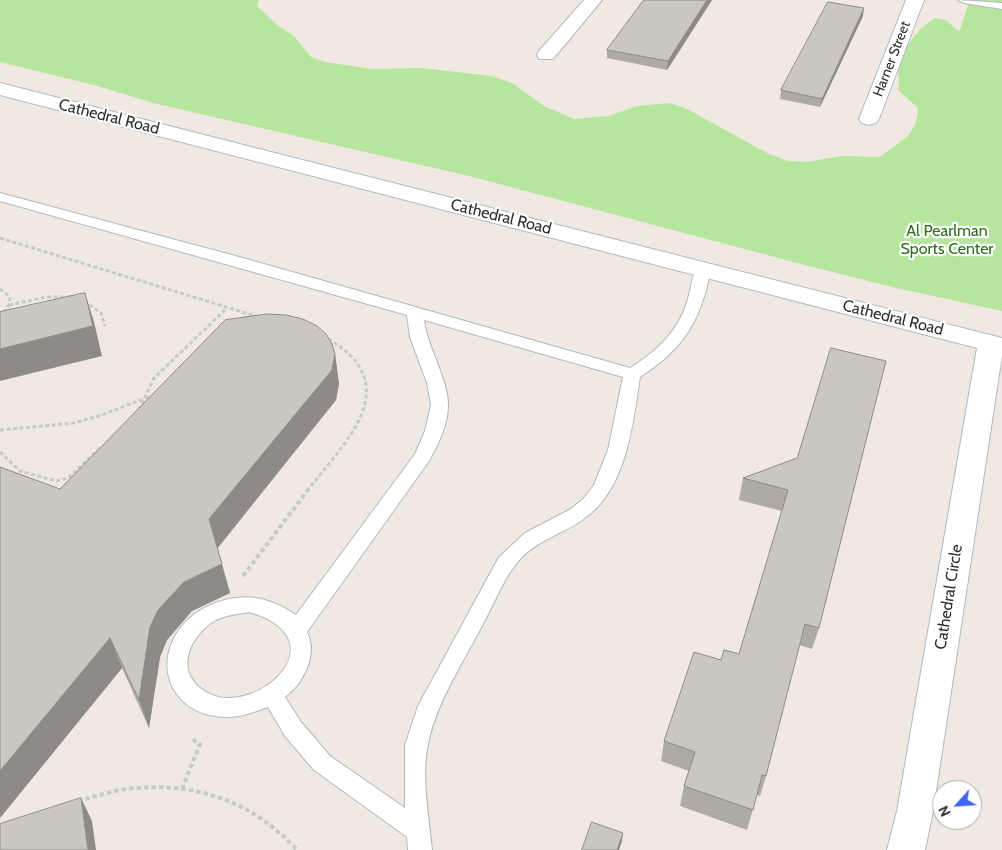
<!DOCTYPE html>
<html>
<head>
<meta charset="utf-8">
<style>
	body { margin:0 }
	#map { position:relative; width:1002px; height:850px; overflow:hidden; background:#efe9e1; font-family:Cabin,sans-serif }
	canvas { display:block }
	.north { position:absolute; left:932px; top:780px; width:50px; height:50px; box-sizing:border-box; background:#fff; border:1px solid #ababab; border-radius:50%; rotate:244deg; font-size:14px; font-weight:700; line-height:20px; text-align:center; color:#2e2e2e }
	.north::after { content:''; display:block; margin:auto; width:18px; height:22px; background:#4264fb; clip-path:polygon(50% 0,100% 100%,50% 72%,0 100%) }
</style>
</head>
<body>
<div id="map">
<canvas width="1002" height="850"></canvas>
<div class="north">N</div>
</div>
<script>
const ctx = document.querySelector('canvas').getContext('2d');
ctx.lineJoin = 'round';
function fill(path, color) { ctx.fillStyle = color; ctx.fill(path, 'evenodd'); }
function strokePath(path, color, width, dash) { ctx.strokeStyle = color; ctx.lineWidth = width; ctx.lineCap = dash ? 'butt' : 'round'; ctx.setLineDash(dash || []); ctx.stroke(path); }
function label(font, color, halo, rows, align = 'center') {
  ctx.font = font + ' Cabin,sans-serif'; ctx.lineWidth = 4.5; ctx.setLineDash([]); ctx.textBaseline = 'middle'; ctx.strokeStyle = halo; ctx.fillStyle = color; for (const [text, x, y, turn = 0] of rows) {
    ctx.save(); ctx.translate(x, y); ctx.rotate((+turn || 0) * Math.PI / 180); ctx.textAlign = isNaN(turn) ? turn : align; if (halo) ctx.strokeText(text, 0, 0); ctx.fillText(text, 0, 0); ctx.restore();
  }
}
const green = new Path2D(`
	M 0,0 L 259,0 L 257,6 L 277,25 L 294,36 L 311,57 L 325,62 L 372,69 L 422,68 L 491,76 L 512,83 L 544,106 L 574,119 L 609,116 L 637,106 L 669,103 L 685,108 L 769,154 L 788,161 L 807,162 L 840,156 L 880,157 L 908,136 L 915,125 L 918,113 L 917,107 L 898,90 C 900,81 897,71 900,62 C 906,44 919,28 935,18 L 947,21 L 959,32 L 970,0 L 1002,0 L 1002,311 L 896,288 L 805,265 L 469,176 L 153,103 L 94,85 L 0,62 Z`);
const pathFar1 = new Path2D(`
	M 0,238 L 259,317
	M 0,289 L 10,297 L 9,305 L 0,319
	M 84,301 L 101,313 L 105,326
	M 9,305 L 47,297 L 74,297
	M 139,410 L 154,378 L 227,308
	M 0,430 L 73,423 L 99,416 L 154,395
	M 0,452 L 20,471 L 56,481 L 68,478 L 101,447
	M 307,491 C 345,442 408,385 327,338`);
const path = new Path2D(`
	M 243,576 L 308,490
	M 182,789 L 200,744 L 190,738
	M 78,801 C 94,797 110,791 127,789 C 194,781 251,800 297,850`);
const service = new Path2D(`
	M 958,0 L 1002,3 L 1002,9 L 964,3 Z
	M 0,193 L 243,258 L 630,368 C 657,351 679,331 688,299 C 691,289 692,274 698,266 L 708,266 L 711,269 C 701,320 684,349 640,377 C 633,423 627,488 585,518 C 565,533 540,539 521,558 C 505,575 496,600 485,620 C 466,658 436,702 428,744 C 421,777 429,817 432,850 L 408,850 L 407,837 L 314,770 L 285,736 L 268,707 C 254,712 239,718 224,717 C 149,713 148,620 225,600 C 251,593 274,600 296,615 L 415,454 L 425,431 L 431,405 L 427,383 L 410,337 L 407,315 L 0,201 ZM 424,320 L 623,377 L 608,450 L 594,485 L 584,498 L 571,509 L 525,533 L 499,557 L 418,706 L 405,745 L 405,808 L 330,756 L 301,722 L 285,697 C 304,683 318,654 307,632 L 429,461 C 438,445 448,424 448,406 C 449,381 427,347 424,320 ZM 249,612 C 346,640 250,724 203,690 C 174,670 190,635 216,620 C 226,615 238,614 249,612 Z`);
const minor = new Path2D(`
	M 584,0 L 602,0 L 553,59 L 539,59 L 537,55 L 539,51 Z
	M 906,0 L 924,0 L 879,119 L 876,123 L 869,125 L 862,123 L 859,119 Z
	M 0,83 L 1002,338 L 1002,355 L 933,811 L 925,850 L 887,850 L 897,811 L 977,348 L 0,95 Z`);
const wall = new Path2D(`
	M 644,0 L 712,0 L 667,70 L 607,58 L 607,50 Z
	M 863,16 L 820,107 L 780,99 L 781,90 Z
	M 335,354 L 339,384 L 336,400 L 217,548 L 230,593 L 192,611 L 167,640 L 160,657 L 149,728 L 122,668 L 0,818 L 0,467 L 60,489 Z
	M 797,458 L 819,628 L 812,649 L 799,645 L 766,776 L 760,796 L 757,795 L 747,830 L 680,806 L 684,786 L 689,771 L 661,761 L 664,741 L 721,660 L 739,654 L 782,511 L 739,500 L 743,478 Z`);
const shadedWall = new Path2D(`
	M 707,0 L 712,0 L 667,70 L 668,61 Z
	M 864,8 L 863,16 L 820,107 L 822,99 Z
	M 85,293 L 94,322 L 102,356 L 0,381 L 0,349 Z
	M 335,354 L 339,384 L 336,400 L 217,549 L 209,519 Z
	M 222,564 L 230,593 L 192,611 L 167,640 L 160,657 L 149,728 L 139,700 L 150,627 L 158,610 L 184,582 Z
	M 110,638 L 122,668 L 0,818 L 0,771 Z
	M 81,798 L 92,821 L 96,850 L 88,850 Z
	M 623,833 L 622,841 L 619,850 L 617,850 Z`);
const building = new Path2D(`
	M 644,0 L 707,0 L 668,61 L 607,50 Z
	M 828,2 L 864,8 L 822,99 L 781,90 Z
	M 85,293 L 93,326 L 0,349 L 0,312 Z
	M 267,314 L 286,315 L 303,319 L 317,326 L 326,334 L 332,344 L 335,354 L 332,370 L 209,519 L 222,564 L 184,582 L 158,610 L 150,627 L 139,700 L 110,638 L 0,771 L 0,467 L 60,489 L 225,320 Z
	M 831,348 L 886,361 L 819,628 L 805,624 L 766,776 L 762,775 L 753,810 L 684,786 L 695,752 L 664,741 L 694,652 L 721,660 L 724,650 L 739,654 L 788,490 L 743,478 L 797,458 Z
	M 81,798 L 88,850 L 0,850 L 0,824 Z
	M 592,822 L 623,833 L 617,850 L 582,850 Z`);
const farStreetnames = [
	["Harner Street",892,59,-69]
];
const streetNames = [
	["Cathedral Road",109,117,14],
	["Cathedral Road",501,217,14],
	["Cathedral Road",893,318,14],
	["Cathedral Circle",949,597,-81]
];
const parkNames = [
	["Al Pearlman",947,231],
	["Sports Center",947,249]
];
fill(green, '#b6e59e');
strokePath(service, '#b4b7c1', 2);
strokePath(minor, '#b4b7c1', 2);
strokePath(pathFar1, '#c9c9c9', 3, [4, 2.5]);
strokePath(path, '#c9c9c9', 4, [4.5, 3]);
fill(service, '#fff');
fill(minor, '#fff');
fill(wall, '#afaba4');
fill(shadedWall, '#8e8b86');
fill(building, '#cbc7bf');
strokePath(building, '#8e8b86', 1);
label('14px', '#2e2e2e', '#fff', farStreetnames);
label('16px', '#2e2e2e', '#fff', streetNames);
label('16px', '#2c6e1b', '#fff', parkNames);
</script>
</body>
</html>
